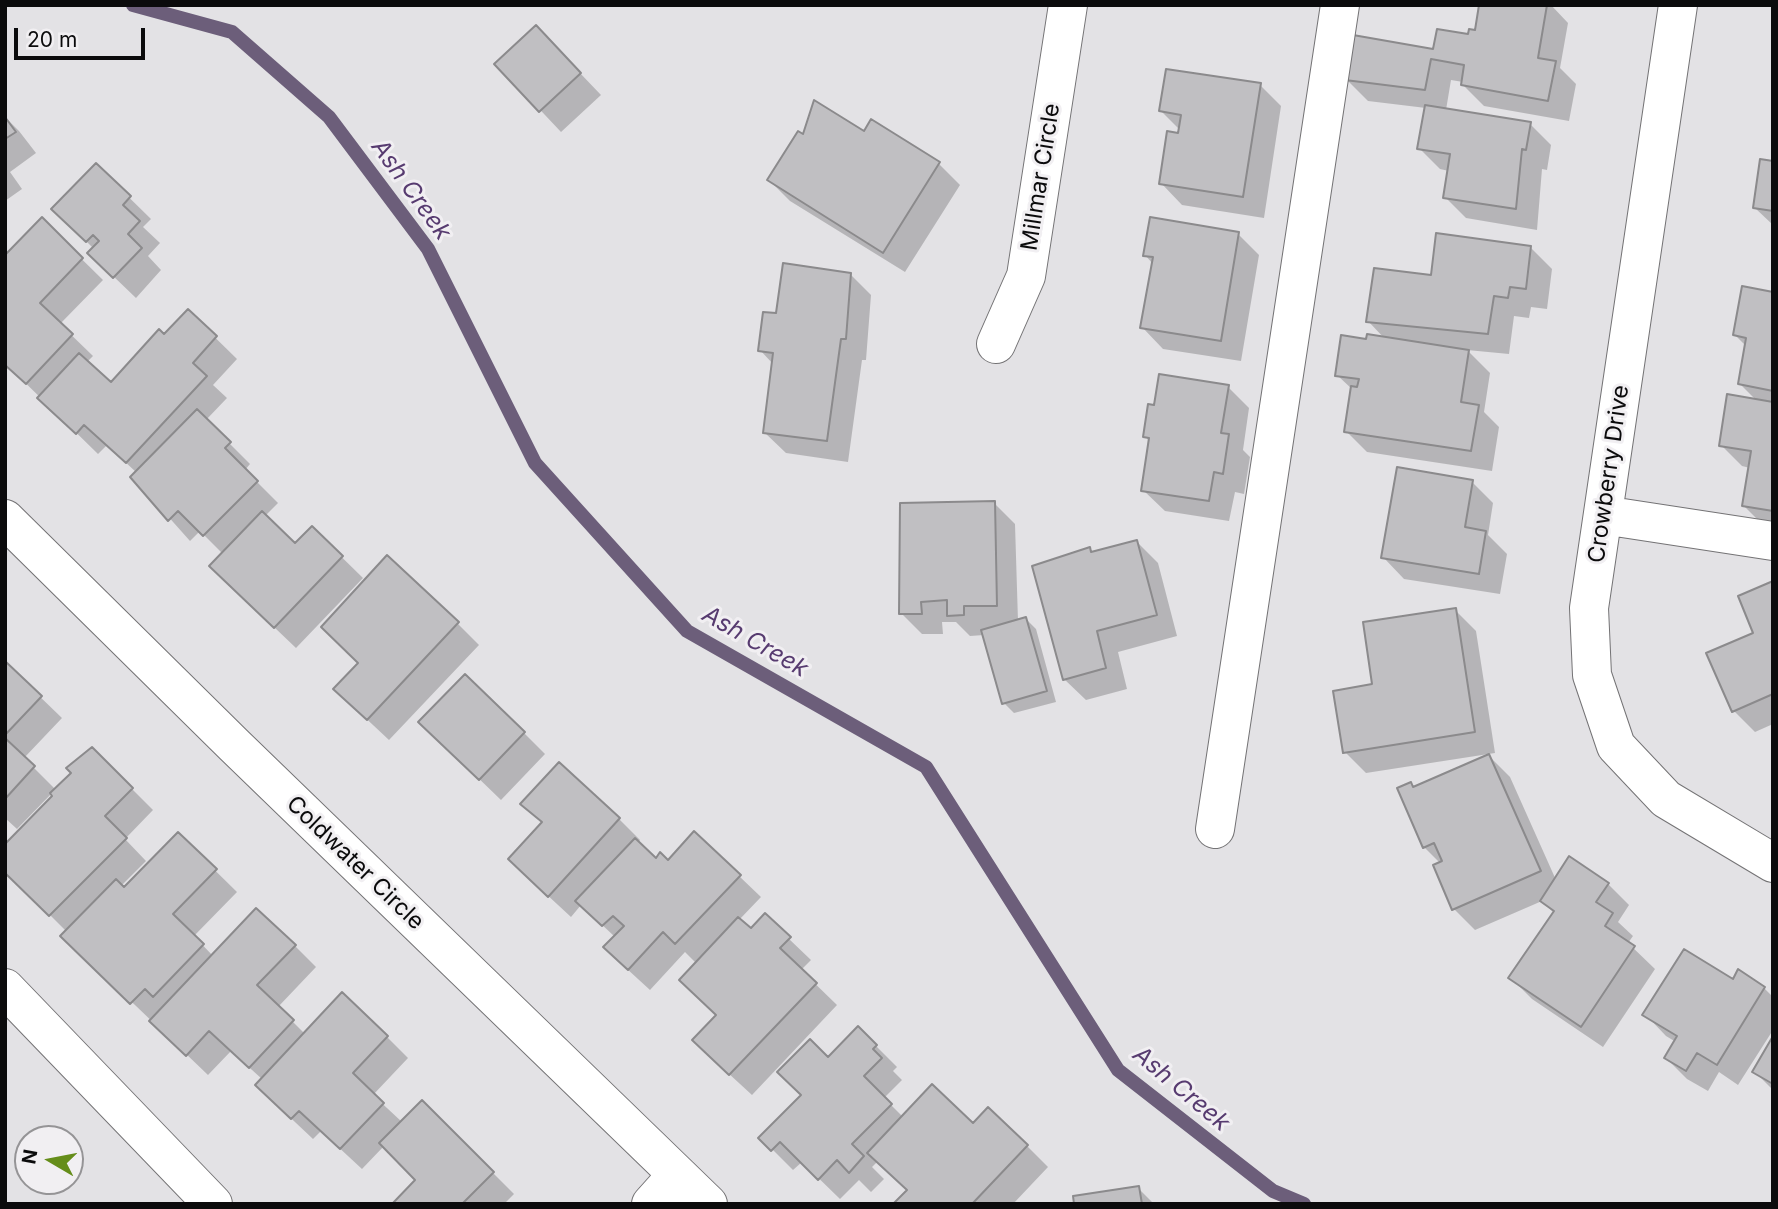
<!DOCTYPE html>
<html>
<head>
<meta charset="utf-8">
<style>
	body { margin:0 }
	#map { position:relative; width:1778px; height:1209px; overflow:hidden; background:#e3e2e5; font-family:Inter,sans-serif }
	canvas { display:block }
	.frame { position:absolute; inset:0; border:7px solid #0b0b0c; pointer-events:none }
	.north { position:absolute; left:14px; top:1125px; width:70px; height:70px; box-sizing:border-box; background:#f1eff2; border:2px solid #959496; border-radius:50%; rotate:280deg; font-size:19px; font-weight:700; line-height:28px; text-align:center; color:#0b0b0c }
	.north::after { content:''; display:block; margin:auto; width:24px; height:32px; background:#658d1a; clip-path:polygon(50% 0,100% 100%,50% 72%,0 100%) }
	.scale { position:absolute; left:14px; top:28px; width:131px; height:32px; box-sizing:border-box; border:4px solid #0b0b0c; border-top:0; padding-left:9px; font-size:21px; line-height:24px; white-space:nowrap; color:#0b0b0c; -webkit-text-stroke:5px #f1eff2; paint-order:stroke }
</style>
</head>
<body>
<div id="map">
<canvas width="1778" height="1209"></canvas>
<div class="frame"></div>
<div class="north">N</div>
<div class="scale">20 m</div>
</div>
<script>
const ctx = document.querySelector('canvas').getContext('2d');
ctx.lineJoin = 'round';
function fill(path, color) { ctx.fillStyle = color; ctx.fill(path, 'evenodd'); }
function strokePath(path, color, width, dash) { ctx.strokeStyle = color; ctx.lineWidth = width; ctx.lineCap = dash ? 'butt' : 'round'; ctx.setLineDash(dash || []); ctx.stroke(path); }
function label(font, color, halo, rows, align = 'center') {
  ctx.font = font + ' Inter,sans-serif'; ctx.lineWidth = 6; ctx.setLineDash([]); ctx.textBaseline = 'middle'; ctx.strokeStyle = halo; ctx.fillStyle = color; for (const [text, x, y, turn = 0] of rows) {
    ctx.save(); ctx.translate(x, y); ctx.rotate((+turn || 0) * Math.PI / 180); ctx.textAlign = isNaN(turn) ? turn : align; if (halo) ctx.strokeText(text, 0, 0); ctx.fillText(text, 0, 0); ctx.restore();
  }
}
const shadow = new Path2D(`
	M 1481,5 L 1551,5 L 1568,23 L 1560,68 L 1576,84 L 1569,121 L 1484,106 L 1463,85 L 1463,82 L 1451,80 L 1446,110 L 1530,124 L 1551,145 L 1547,170 L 1542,169 L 1537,230 L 1466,218 L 1445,197 L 1449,171 L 1440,169 L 1419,148 L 1426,108 L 1368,101 L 1347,80 L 1435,51 L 1469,36 L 1477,32 Z
	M 557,49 L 601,95 L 561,132 L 497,64 Z
	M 1260,85 L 1281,106 L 1264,218 L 1182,205 L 1161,183 L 1180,130 L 1161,111 Z
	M 5,117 L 19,131 L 36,153 L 10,172 L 22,189 L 5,201 Z
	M 872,122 L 939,164 L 960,185 L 905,272 L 790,201 L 769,180 L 865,133 Z
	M 1773,163 L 1773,225 L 1755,208 Z
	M 96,165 L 151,219 L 143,227 L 160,243 L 148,256 L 161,270 L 136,298 L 111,274 L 94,249 L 75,230 Z
	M 42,220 L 103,280 L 60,324 L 93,356 L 87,362 L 111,384 L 164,336 L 188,311 L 237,359 L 213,385 L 227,398 L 206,420 L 250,464 L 245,470 L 278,503 L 265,516 L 295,546 L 312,528 L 363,578 L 296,648 L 232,587 L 223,554 L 200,531 L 190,541 L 133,477 L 137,473 L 107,445 L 98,454 L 5,363 Z
	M 1238,234 L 1259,255 L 1241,361 L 1163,349 L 1142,327 L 1153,264 L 1145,255 Z
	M 1531,248 L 1552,269 L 1547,309 L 1531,307 L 1529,318 L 1514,316 L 1509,354 L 1467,350 L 1490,373 L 1484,412 L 1499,427 L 1492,471 L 1367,452 L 1346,431 L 1353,390 L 1337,375 L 1367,341 L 1385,339 L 1368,321 L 1433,277 Z
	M 850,274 L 871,295 L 866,360 L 862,360 L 848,462 L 786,453 L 764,432 L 773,364 L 760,350 L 778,315 Z
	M 1773,293 L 1773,528 L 1765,527 L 1744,506 L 1750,468 L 1742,466 L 1721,445 L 1757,401 L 1740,384 L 1746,346 L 1735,335 Z
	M 1228,387 L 1249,408 L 1243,450 L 1250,457 L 1244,494 L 1235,492 L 1229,521 L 1165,511 L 1143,490 L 1150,442 L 1145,436 Z
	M 1472,482 L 1493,503 L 1488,535 L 1507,554 L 1500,594 L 1404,579 L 1383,557 Z
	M 994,503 L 1015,524 L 1018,621 L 1026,619 L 1036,629 L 1056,702 L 1014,713 L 1004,703 L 984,635 L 970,636 L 956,622 L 942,622 L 943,634 L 922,634 L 901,613 Z
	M 1137,542 L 1158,563 L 1177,636 L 1118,652 L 1127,689 L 1086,700 L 1064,679 L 1089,549 L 1093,553 Z
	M 1773,583 L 1773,724 L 1755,732 L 1734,711 L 1755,634 Z
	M 1455,610 L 1476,631 L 1495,753 L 1366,773 L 1345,752 L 1374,686 Z
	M 458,624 L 479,645 L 389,740 L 357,710 Z
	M 5,663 L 62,718 L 24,758 L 56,790 L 92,749 L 153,810 L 125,839 L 146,861 L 121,886 L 124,890 L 178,834 L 237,892 L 194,936 L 213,956 L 295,946 L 316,967 L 278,1007 L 305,1034 L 387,1037 L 408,1058 L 373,1095 L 402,1122 L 422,1102 L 514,1194 L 504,1204 L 394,1204 L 418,1180 L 384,1146 L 362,1169 L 321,1131 L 313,1139 L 278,1106 L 262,1079 L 231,1051 L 208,1075 L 63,936 L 67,932 L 5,870 L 55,796 L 52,793 L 17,829 L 5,818 Z
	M 524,733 L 545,754 L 501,800 L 442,743 Z
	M 1489,756 L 1510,777 L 1556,880 L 1608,884 L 1629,905 L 1618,922 L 1633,936 L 1628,943 L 1655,969 L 1603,1047 L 1532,999 L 1511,978 L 1555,914 L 1542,901 L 1475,930 L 1454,909 L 1441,864 L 1424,847 L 1410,784 L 1415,788 Z
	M 559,765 L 619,819 L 640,840 L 638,843 L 656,860 L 668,862 L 695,834 L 761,897 L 739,920 L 751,931 L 765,916 L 811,960 L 801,970 L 837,1005 L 752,1095 L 715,1061 L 718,1015 L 696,963 L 685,952 L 650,990 L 626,968 L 615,937 L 581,905 L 571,917 L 531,880 L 543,823 L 523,804 Z
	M 1764,988 L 1773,997 L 1773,1030 L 1738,1085 L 1719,1072 L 1708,1091 L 1687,1079 L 1666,1058 L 1676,1042 L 1666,1036 L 1645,1014 Z
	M 858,1028 L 897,1067 L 893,1071 L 902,1080 L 884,1098 L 903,1117 L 974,1126 L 1027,1146 L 1048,1167 L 1013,1204 L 896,1204 L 909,1190 L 878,1161 L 872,1167 L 884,1179 L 871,1192 L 859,1180 L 840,1199 L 802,1162 L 793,1170 L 761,1138 L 803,1095 L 828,1059 Z
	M 1773,1040 L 1773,1090 L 1754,1071 Z
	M 1138,1188 L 1154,1204 L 1076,1204 Z`);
const stream = new Path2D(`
	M 133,5 L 232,32 L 329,117 L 428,249 L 535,463 L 687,631 L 926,767 L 1118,1070 L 1273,1191 L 1304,1204`);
const building = new Path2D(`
	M 1479,5 L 1547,5 L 1538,58 L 1556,61 L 1548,101 L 1461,85 L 1464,65 L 1431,59 L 1425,90 L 1345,80 L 1353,35 L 1433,49 L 1437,29 L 1468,34 L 1469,29 L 1475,30 Z
	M 536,25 L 581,73 L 539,112 L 494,64 Z
	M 1166,69 L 1261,83 L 1243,197 L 1159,184 L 1167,131 L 1178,133 L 1181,115 L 1159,111 Z
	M 814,100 L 864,131 L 871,119 L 940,162 L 883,253 L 767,180 L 798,131 L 803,134 Z
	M 1425,105 L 1531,122 L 1526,150 L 1522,149 L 1516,209 L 1443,198 L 1450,154 L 1417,149 Z
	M 5,117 L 16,132 L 5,139 Z
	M 1760,159 L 1773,161 L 1773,211 L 1753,208 Z
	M 96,163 L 131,196 L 123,205 L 140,221 L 128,234 L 142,248 L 113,278 L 87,253 L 99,241 L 93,235 L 86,242 L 51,209 Z
	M 42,217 L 83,258 L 40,303 L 73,334 L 26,384 L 5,365 L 5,255 Z
	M 1150,217 L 1239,232 L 1221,341 L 1140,328 L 1153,257 L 1143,256 Z
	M 1436,233 L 1531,246 L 1526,289 L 1510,287 L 1508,298 L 1494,296 L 1488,334 L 1366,322 L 1374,268 L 1431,275 Z
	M 783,263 L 851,273 L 846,339 L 841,339 L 827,441 L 763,433 L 773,353 L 758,351 L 763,312 L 776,313 Z
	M 1742,286 L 1773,292 L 1773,391 L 1738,384 L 1746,338 L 1733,335 Z
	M 188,309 L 217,336 L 193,363 L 207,376 L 126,463 L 84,425 L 76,434 L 37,398 L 79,353 L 111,382 L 159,329 L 164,334 Z
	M 1367,334 L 1469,350 L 1461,402 L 1479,405 L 1471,451 L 1344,432 L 1351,386 L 1357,387 L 1359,379 L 1335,376 L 1341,335 L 1366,339 Z
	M 1159,374 L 1229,385 L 1221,433 L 1229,434 L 1223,474 L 1214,472 L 1209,501 L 1141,491 L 1149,438 L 1143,437 L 1148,404 L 1154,405 Z
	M 1727,394 L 1773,402 L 1773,511 L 1742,506 L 1751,451 L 1719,446 Z
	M 197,409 L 231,442 L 225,448 L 258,481 L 203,536 L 178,511 L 168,521 L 130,477 Z
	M 1397,467 L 1473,480 L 1465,527 L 1486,531 L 1479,574 L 1381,558 Z
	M 995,501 L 997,606 L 964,606 L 964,615 L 947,616 L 947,600 L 921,602 L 922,614 L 899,614 L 900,503 Z
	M 262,511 L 295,543 L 312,526 L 343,556 L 274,628 L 209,566 Z
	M 1137,540 L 1157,615 L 1097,631 L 1106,668 L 1063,680 L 1032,566 L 1090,547 L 1091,552 Z
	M 387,555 L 459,622 L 367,720 L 333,689 L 358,663 L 321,627 Z
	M 1773,581 L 1773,694 L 1732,712 L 1706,653 L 1753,633 L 1738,596 Z
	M 1456,608 L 1475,732 L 1343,753 L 1333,691 L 1372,684 L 1363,622 Z
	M 1026,617 L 1047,691 L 1002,704 L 981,630 Z
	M 5,661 L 42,696 L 5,735 Z
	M 465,674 L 525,732 L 479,780 L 418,722 Z
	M 5,738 L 35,766 L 5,799 Z
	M 92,747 L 133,788 L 105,816 L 127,838 L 49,916 L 5,873 L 5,844 L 52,796 L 50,793 L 71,773 L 66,768 Z
	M 1489,754 L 1541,871 L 1452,910 L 1433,865 L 1442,861 L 1434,843 L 1423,848 L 1397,788 L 1411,782 L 1413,787 Z
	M 559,762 L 620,818 L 548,897 L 508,859 L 542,822 L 520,804 Z
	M 694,831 L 741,875 L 675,944 L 663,932 L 628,970 L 603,947 L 624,926 L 613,916 L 602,926 L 575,901 L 635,838 L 656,858 L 660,852 L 668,860 Z
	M 178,832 L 217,869 L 173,914 L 204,944 L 153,997 L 145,989 L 130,1004 L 60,936 L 116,879 L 124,887 Z
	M 1569,856 L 1609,883 L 1596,902 L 1613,913 L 1605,926 L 1635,946 L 1581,1027 L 1508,978 L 1554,911 L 1540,901 Z
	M 256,908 L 296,945 L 257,985 L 294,1020 L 249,1068 L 209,1031 L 186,1056 L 149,1021 Z
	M 765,913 L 791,937 L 780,948 L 817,983 L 729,1075 L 692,1040 L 716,1015 L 679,980 L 738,917 L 751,928 Z
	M 1684,949 L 1733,979 L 1738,969 L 1765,987 L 1717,1065 L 1697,1053 L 1686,1071 L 1664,1058 L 1677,1036 L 1642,1015 Z
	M 342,992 L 388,1036 L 353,1073 L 384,1103 L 340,1149 L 299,1111 L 291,1119 L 255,1085 Z
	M 858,1026 L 877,1045 L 873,1049 L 882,1058 L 864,1076 L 892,1104 L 852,1144 L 864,1156 L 849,1173 L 837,1160 L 818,1180 L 780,1142 L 771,1151 L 758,1138 L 801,1095 L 777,1072 L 810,1039 L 828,1057 Z
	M 1773,1036 L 1773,1084 L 1752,1072 Z
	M 932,1084 L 973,1123 L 988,1107 L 1028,1145 L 972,1204 L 893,1204 L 907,1190 L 867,1153 Z
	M 422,1100 L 494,1172 L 462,1204 L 392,1204 L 415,1180 L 379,1143 Z
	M 1139,1186 L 1142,1204 L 1074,1204 L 1073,1196 Z`);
const minor = new Path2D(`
	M 1678,5 L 1589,608 L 1592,675 L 1616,746 L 1666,799 L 1773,863
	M 996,344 L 1026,276 L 1068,5
	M 1603,515 L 1773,541
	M 5,519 L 234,745 L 708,1204
	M 1215,829 L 1340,5
	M 5,988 L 213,1204
	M 651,1204 L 677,1175`);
const streetNames = [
	["Millmar Circle",1041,177,-81],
	["Crowberry Drive",1609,474,-82],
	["Coldwater Circle",355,863,44]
];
const waterNames = [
	["Ash Creek",411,190,54],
	["Ash Creek",755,642,30],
	["Ash Creek",1181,1089,40]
];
fill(shadow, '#0003');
strokePath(stream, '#6c5e7a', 14);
fill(building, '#c0bfc2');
strokePath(building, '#8b8a8c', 2);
strokePath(minor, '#747375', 40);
strokePath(minor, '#fff', 38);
label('23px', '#0b0b0c', '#f1eff2', streetNames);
label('italic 24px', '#573b70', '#f1eff2', waterNames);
</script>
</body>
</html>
